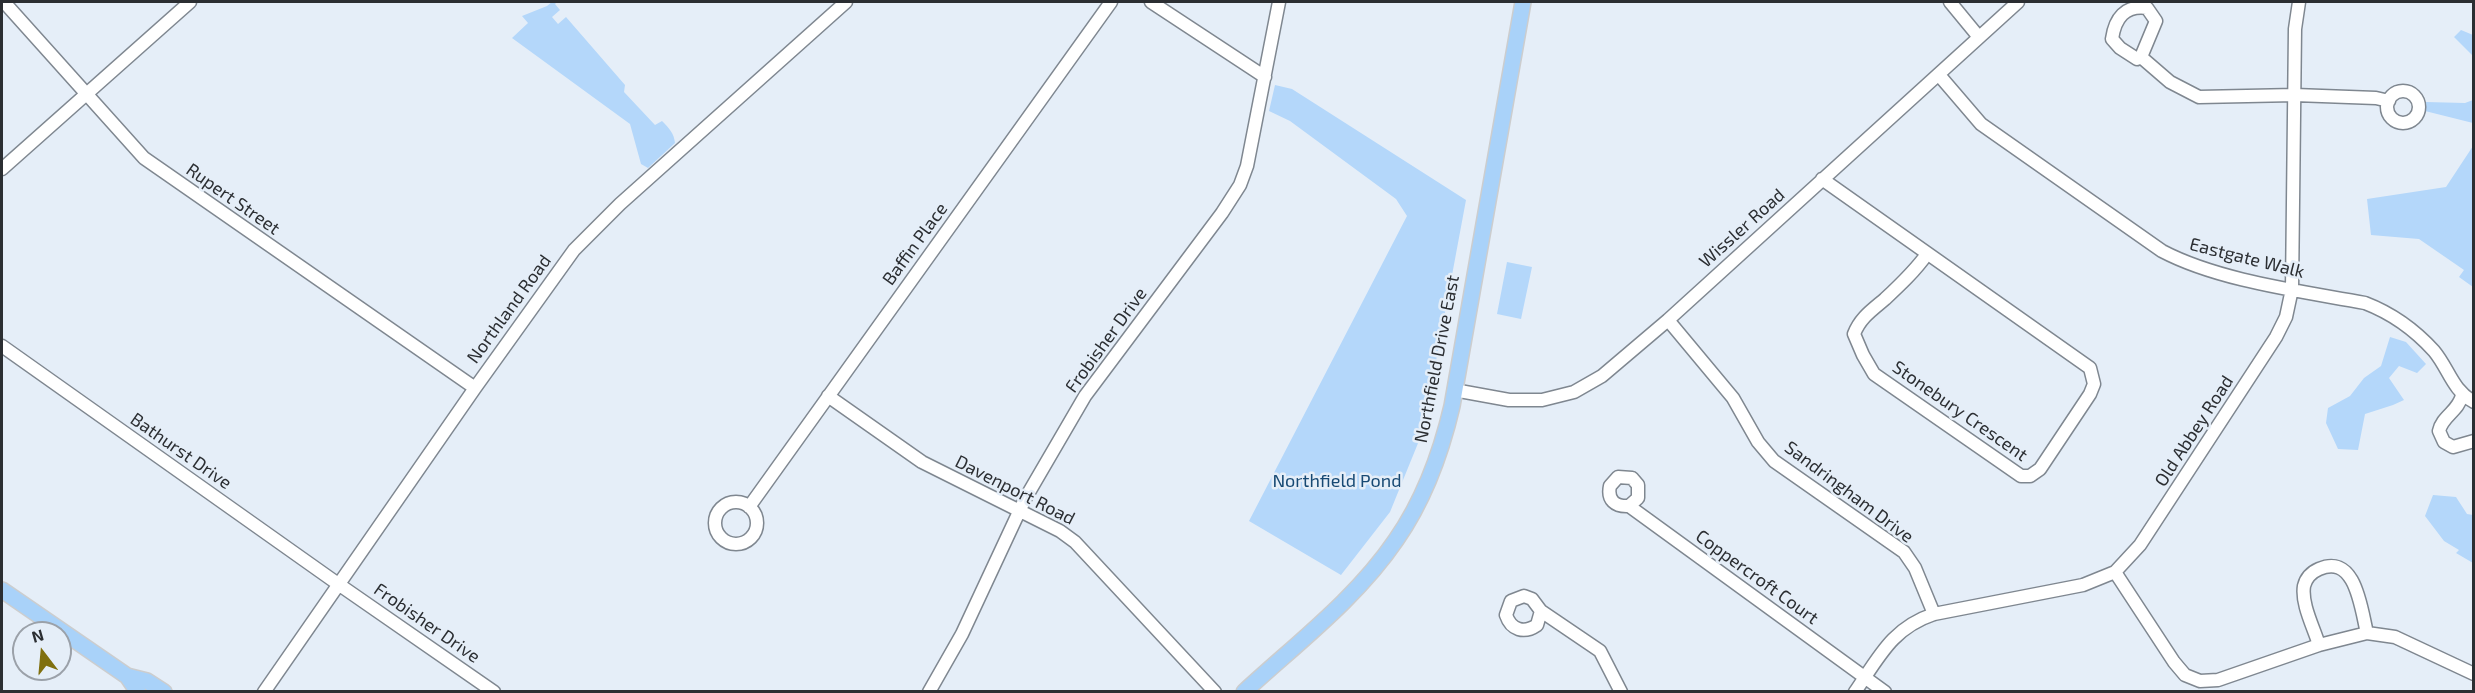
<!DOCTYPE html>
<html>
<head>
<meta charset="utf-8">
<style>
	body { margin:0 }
	#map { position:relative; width:2475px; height:693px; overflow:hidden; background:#e5eef8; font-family:"Exo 2",sans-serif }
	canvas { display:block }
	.frame { position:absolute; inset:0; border:3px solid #2b2e32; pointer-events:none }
	.north { position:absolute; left:12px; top:621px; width:60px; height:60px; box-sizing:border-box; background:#e5eef8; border:2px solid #9ba1a9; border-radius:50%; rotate:344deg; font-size:16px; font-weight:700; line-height:24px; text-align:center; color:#2b2e32 }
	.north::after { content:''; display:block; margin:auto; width:21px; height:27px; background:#80700f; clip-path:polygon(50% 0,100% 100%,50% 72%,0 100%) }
</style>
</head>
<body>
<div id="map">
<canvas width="2475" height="693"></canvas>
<div class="frame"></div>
<div class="north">N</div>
</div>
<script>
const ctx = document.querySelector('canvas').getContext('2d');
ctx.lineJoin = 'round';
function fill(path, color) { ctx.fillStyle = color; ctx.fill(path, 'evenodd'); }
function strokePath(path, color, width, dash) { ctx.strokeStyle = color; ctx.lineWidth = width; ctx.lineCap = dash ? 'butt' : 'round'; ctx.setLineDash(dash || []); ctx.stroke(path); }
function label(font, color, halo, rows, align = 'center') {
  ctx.font = font + ' "Exo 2",sans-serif'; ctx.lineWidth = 5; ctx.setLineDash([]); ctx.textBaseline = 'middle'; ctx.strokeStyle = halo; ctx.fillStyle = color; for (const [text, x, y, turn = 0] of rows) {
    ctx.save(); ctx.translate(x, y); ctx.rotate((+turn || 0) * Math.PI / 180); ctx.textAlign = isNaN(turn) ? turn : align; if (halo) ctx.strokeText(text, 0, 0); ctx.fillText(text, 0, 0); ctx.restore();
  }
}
const green = new Path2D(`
	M 552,2 L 557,2 L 555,4 L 560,10 L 552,17 L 558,24 L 566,17 L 625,85 L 624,92 L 655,125 L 662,121 C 669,128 674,133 675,143 L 648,168 L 641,164 L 630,124 L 512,38 L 528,23 L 522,16 L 547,6 Z
	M 2461,30 L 2473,35 L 2473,56 L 2454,37 Z
	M 1275,85 L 1292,89 L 1466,200 L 1423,431 L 1390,512 L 1341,575 L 1249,521 L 1407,216 L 1396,199 L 1290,121 L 1269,111 Z
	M 2473,100 L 2473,123 L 2425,111 L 2426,102 L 2465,103 Z
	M 2473,146 L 2473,287 L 2459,277 L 2464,270 L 2419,239 L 2371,235 L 2367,199 L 2446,187 Z
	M 1507,262 L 1532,267 L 1521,319 L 1497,314 Z
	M 2390,337 L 2406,342 L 2426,364 L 2417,373 L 2399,366 L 2389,378 L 2404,400 L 2393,405 L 2365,414 L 2358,450 L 2338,449 L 2326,423 L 2328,408 L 2350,396 L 2364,378 L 2381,366 Z
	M 2433,495 L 2456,497 L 2467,514 L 2473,515 L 2473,563 L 2456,553 L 2459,550 L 2444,541 L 2425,516 Z`);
const minor = new Path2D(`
	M 4,2 L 144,158 L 475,388
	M 1151,2 L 1265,77
	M 1950,2 L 1978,36
	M 2141,57 L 2156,21 L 2147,8 C 2125,5 2115,18 2112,39 L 2120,48 L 2137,59 L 2141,57 L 2170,82 L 2199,97 L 2295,95 L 2376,98 L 2389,101
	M 1939,75 L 1981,124 L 2162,251 C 2219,281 2301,291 2365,303 C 2391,313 2415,330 2434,351 C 2449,369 2452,390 2474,402
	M2387 107a16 16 0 1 1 32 0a16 16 0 1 1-32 0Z
	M 2,169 L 190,2
	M 1822,179 L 2090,368 L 2094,384 L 2090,394 L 2040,469 L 2030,476 L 2021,476 L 1874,374 L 1863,355 L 1854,334 C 1860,318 1872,310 1885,299 C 1900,285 1915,271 1927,254
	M 1668,320 L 1733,398 L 1758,442 L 1774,461 L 1904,552 L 1915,568 L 1934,614
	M 2,346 L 331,579 L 494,692
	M 1454,390 L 1509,400 L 1542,400 L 1574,392 L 1602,376 L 1668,320 L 2018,2
	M 2462,395 C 2459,411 2442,416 2439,431 L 2444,442 L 2453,447 L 2474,441
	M 828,396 L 922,462 L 1060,531 L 1075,542 L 1215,692
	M715 523a21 21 0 1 1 42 0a21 21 0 1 1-42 0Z
	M 1629,506 L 1638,498 L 1638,485 L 1632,478 L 1618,477 L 1610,486 C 1607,500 1615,507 1629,506 L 1885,692
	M 749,507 L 1111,2
	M 2115,572 L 2174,662 L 2185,675 L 2200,681 L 2218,680 L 2319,645 L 2367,633 L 2395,637 L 2474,674
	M 1541,611 L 1537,625 C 1524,634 1511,630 1506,615 L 1511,601 L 1524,596 L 1532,599 L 1541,611 L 1600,651 L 1621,692
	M 2319,645 C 2314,628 2301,604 2304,586 C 2306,578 2312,572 2319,569 C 2356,553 2361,609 2367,633
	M 264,692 L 475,388 L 574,250 L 620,204 L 846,2
	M 929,692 L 962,634 L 1025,499 L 1085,396 L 1222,213 L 1240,185 L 1247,166 L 1279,2
	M 1855,692 C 1879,657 1892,628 1934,614 L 2083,585 L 2115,572 L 2140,545 L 2276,337 L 2286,317 L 2292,289 L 2295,29 L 2299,2`);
const major = new Path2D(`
	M 2,590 L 127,676 L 138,692
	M 127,676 L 147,681 L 164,692
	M 1244,692 C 1296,644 1356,599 1396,540 C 1424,500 1441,453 1452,406 L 1523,2`);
const streetNames = [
	["Rupert Street",233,199,35],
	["Wissler Road",1742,228,-42],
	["Baffin Place",915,244,-54],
	["Eastgate Walk",2247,258,14],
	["Northland Road",509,309,-54],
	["Frobisher Drive",1106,340,-54],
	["Northfield Drive East",1437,359,-79],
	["Stonebury Crescent",1960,411,35],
	["Old Abbey Road",2194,431,-57],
	["Bathurst Drive",181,451,35],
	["Davenport Road",1015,490,27],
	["Sandringham Drive",1849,492,37],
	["Coppercroft Court",1757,577,36],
	["Frobisher Drive",427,623,35]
];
const parkNames = [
	["Northfield Pond",1337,481]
];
fill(green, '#b4d7fa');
strokePath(minor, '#7f8790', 15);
strokePath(major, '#cccdce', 18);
strokePath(minor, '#fff', 12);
strokePath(major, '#a9d2f9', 15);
label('18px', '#2b2e32', '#e5eef8', streetNames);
label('18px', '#174973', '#e5eef8', parkNames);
</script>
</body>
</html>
